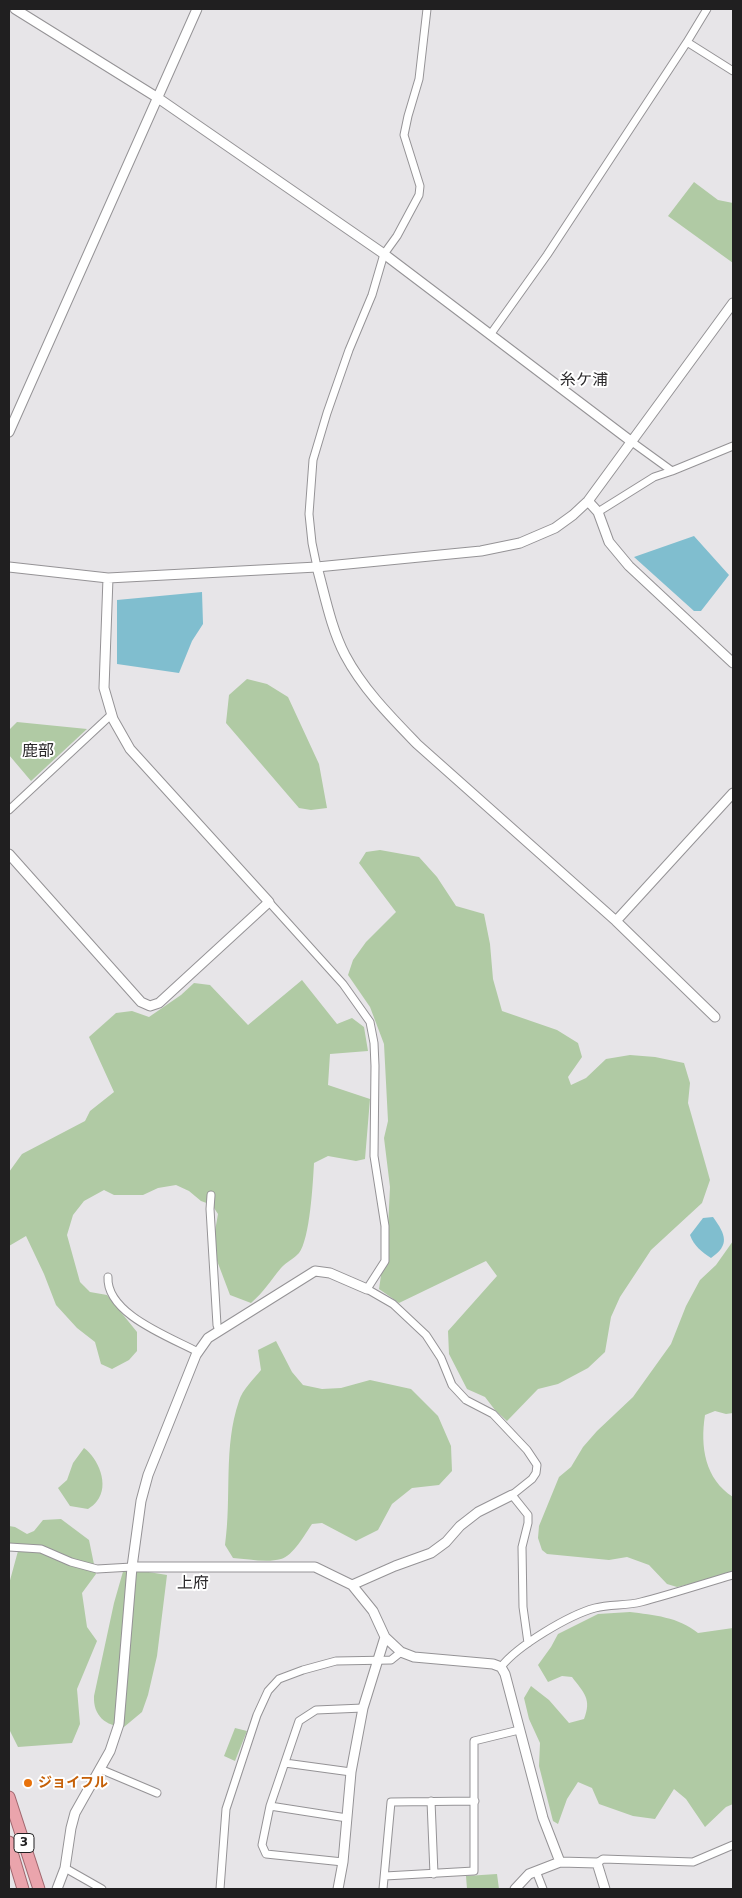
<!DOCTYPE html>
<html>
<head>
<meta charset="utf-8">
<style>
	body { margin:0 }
	#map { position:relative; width:742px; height:1898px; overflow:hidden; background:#e7e5e8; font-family:"DejaVu Sans",sans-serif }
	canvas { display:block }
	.frame { position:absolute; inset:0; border:10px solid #201f20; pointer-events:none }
</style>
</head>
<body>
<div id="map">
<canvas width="742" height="1898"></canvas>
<div class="frame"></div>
</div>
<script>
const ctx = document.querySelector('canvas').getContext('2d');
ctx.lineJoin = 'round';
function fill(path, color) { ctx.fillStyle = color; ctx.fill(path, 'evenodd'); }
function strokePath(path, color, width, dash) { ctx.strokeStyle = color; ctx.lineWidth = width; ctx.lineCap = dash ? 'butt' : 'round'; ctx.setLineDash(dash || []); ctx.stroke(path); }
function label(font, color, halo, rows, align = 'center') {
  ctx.font = font + ' "DejaVu Sans","Noto Sans JP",sans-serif'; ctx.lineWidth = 4; ctx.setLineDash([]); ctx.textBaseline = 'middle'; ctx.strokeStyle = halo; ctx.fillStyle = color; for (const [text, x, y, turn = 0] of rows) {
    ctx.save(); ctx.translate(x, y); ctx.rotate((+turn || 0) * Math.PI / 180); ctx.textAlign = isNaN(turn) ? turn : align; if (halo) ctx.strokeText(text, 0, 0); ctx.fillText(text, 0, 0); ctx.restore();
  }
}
const green = new Path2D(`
	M 694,182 L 718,200 L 733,203 L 733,263 L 668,216 Z
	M 247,679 L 267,684 L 288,697 L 319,764 L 327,808 L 311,810 L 299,808 L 226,723 L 229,695 Z
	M 17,722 L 87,729 L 31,781 L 9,755 L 9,730 Z
	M 380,850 L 419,857 L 437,877 L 456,906 L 484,914 L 490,944 L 493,979 L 502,1011 L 557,1030 L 578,1043 L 582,1057 L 568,1077 L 571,1085 L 586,1078 L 606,1059 L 630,1055 L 655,1057 L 684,1063 L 690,1083 L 688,1103 L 710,1180 L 702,1203 L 651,1250 L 620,1297 L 611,1317 L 605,1352 L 588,1368 L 558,1384 L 538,1389 L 507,1421 L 495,1410 L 485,1397 L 467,1389 L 449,1354 L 448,1331 L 497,1276 L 486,1261 L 399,1303 L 379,1289 L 388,1228 L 390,1187 L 384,1138 L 388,1121 L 384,1044 L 370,1007 L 348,975 L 353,960 L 366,942 L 396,912 L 359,863 L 366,852 Z
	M 302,980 L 337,1024 L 352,1018 L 364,1027 L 368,1051 L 330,1054 L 328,1085 L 370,1099 L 365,1159 L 356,1161 L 328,1156 L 314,1163 C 313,1182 310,1239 299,1253 C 294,1259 286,1262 281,1268 C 270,1281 264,1292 251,1303 L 230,1295 L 216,1258 L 215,1231 L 218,1214 L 212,1205 L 201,1201 L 189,1191 L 176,1185 L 158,1188 L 143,1195 L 114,1195 L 104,1190 L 84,1201 L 73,1215 L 67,1235 L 80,1282 L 90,1292 L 107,1295 L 137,1332 L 137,1351 L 129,1360 L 112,1369 L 101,1364 L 95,1342 L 77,1328 L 56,1305 L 44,1274 L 26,1236 L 9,1246 L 9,1172 L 22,1154 L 85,1121 L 90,1111 L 114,1092 L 89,1037 L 116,1013 L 132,1011 L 149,1017 L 181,995 L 194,983 L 210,985 L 248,1025 Z
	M 733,1241 L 733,1413 L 726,1414 L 715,1411 L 705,1415 C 700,1447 705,1479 733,1497 L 733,1574 L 677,1587 L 667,1584 L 649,1565 L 627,1557 L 609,1560 L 547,1554 L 542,1550 L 538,1538 L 539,1526 L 559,1477 L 571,1467 L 583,1447 L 597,1431 L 633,1397 L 671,1344 L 686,1306 L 700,1280 L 716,1265 Z
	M 276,1341 L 292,1372 L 303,1385 L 322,1389 L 341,1388 L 370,1380 L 411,1389 L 438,1416 L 451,1446 L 452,1471 L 439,1485 L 412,1488 L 392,1504 L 378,1530 L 356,1541 L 322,1523 L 312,1524 C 305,1534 293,1556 281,1559 C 267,1563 248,1559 233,1558 L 225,1545 C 232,1497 223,1447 239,1401 C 242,1390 254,1379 261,1370 L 258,1350 Z
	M 84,1448 C 98,1458 110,1485 97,1501 C 95,1504 91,1507 88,1509 L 70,1506 L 58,1488 L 67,1480 L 73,1463 Z
	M 61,1519 L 89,1540 L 96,1574 L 82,1593 L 87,1627 L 97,1641 L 77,1689 L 80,1724 L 72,1743 L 18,1747 L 9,1729 L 9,1584 L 18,1551 L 9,1545 L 9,1526 L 15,1527 L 27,1534 L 34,1531 L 43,1520 Z
	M 124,1568 L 167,1575 L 157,1656 L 148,1695 L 142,1712 L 124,1727 C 106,1726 93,1716 94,1696 L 114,1603 Z
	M 630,1612 C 653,1615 679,1617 698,1633 L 733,1628 L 733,1804 L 726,1807 L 705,1827 L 686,1799 L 674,1789 L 655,1819 L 633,1816 L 599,1804 L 592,1788 L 578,1782 L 567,1799 L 558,1824 L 553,1821 L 539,1766 L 540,1743 L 529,1719 L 524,1698 L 531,1686 L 549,1700 L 569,1723 L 584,1719 C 592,1699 584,1693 572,1677 L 562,1676 L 548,1682 L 538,1665 L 551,1647 L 558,1634 L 598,1614 Z
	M 235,1728 L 247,1731 L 235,1761 L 224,1756 Z
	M 497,1874 L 499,1889 L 467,1889 L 466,1876 Z`);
const water = new Path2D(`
	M 694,536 L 729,575 L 701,611 L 694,611 L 634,557 Z
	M 202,592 L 203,624 L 192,641 L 179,673 L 117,664 L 117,600 Z
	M 713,1217 C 726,1235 730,1245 711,1258 C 702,1252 694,1246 690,1235 L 703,1218 Z`);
const minor = new Path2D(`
	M 687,42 L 733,71
	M 490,335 L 547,255 L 687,42 L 707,9
	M 632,442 L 672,471 L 733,446
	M 598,512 L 654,477 L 672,471
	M 317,567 L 312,543 L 309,514 L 313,460 L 327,413 L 349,350 L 372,295 L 384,254 L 397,236 L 419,195 L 420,186 L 404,135 L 408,116 L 419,79 L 427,9
	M 9,810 L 112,714
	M 269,902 L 343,984 L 370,1022 L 374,1043 L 375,1066 L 374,1156 L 385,1226 L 385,1261 L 367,1289 L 393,1304 L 426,1335 L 441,1358 L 452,1385 L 466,1400 L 493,1414 L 527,1450 L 537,1465 L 536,1473 L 532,1479 L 512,1495 L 528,1515 L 528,1523 L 522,1547 L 523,1607 L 528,1643
	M 211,1195 L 210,1209 L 217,1325 L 219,1331
	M 108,1277 C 106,1314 170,1337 198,1352
	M 9,1547 L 41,1549 L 71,1562 L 97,1569 L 132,1567
	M 501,1667 C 517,1646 569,1615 595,1608 C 610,1604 626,1606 641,1602 C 672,1594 702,1584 733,1575
	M 285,1763 L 351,1772
	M 100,1769 L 157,1793
	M 431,1801 L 434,1874
	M 270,1806 L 347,1818
	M 343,1862 L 266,1854 L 262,1845 L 270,1806 L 299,1721 L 316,1710 L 363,1708
	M 597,1863 L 603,1859 L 693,1862 L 733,1845
	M 65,1868 L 102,1889
	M 536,1871 L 543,1889
	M 385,1876 L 474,1871 L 474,1741 L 519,1730
	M 220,1889 L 226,1809 L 257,1715 L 268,1691 L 279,1679 L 303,1670 L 336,1661 L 391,1660 L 401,1652
	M 383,1889 L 391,1802 L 475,1801`);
const tertiary = new Path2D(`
	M 15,9 L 158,98 L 384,254 L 632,442
	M 9,432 L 197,9
	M 588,501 L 598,512 L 609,542 L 629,566 L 733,663
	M 9,567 L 108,578 L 317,567 L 481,551 L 520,543 L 555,528 L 573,515 L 588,501 L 733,303
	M 317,567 C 325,596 331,628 345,655 C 363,689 390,716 417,744 L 616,921 L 715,1017
	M 9,854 L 141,1002 L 150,1006 L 159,1003 L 269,902 L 130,749 L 113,719 L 104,688 L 108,578
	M 616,921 L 733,793
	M 132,1567 L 315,1567 L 352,1585 L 373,1611 L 385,1637 L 401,1652 L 414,1657 L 493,1664 L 501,1667 L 505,1674 L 543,1818 L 560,1862 L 597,1863 L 605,1889
	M 352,1585 L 395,1566 L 431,1553 L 446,1542 L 460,1526 L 478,1512 L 512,1495
	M 57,1889 L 65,1868 L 71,1828 L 75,1813 L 110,1751 L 119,1724 L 132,1567 L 141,1501 L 148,1475 L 196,1355 L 208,1338 L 315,1271 L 330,1273 L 367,1289
	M 338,1889 L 343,1862 L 351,1772 L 363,1708 L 385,1637
	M 515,1889 L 529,1874 L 560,1862`);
const trunk = new Path2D(`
	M 9,1797 L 39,1889
	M 9,1842 L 23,1889`);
const markers = [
	[28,1783,5,"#e8710a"]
];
const shields = [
	[24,1843,20]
];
const shieldNames = [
	["3",24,1843]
];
const foodNames = [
	["ジョイフル",38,1783]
];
const quarterNames = [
	["糸ケ浦",584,381],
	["鹿部",38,752],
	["上府",193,1584]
];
fill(green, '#b0caa4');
fill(water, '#80becf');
strokePath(minor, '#959396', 9);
strokePath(tertiary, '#959396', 11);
strokePath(trunk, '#a0676e', 13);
strokePath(minor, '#fff', 7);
strokePath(tertiary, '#fff', 9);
strokePath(trunk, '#eaa4ac', 11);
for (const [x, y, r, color] of markers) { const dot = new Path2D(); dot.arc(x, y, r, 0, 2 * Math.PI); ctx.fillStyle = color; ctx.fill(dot); strokePath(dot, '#fff', 2); }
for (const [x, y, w] of shields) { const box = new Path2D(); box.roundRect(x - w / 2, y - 9.5, w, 19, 4); ctx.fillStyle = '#fff'; ctx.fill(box); strokePath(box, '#201f20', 1); }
label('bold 12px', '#201f20', null, shieldNames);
label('bold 14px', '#c56008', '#fff', foodNames, 'left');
label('16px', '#2b292b', '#fff', quarterNames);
</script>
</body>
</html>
